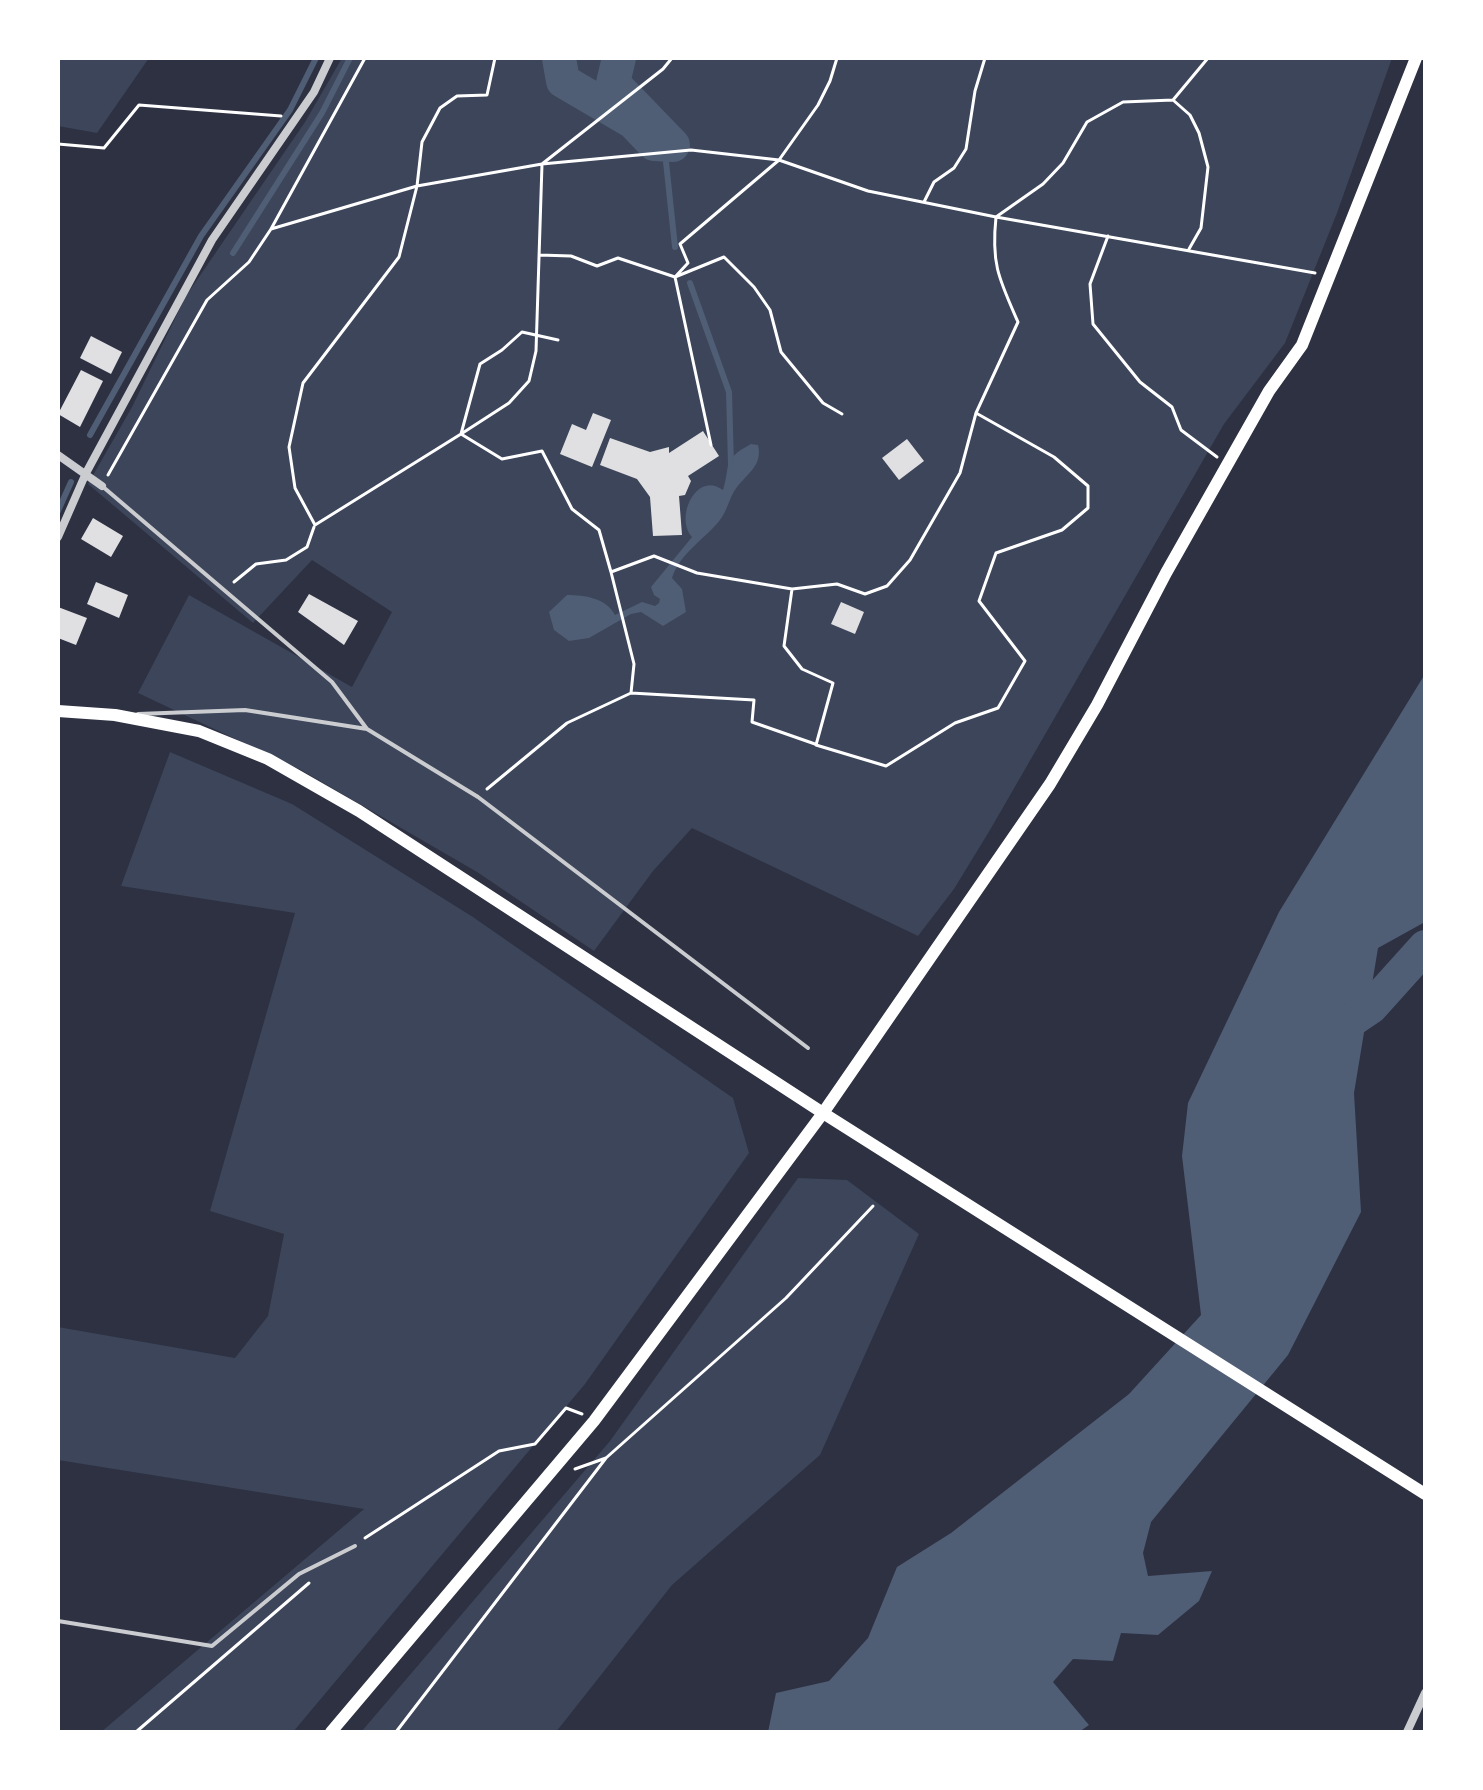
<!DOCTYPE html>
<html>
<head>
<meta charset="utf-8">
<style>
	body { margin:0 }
	#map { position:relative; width:1483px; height:1790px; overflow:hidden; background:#2d3142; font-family:"DejaVu Sans",sans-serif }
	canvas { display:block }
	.frame { position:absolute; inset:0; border:60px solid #fff; pointer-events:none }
</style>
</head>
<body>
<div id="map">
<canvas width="1483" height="1790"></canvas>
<div class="frame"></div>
</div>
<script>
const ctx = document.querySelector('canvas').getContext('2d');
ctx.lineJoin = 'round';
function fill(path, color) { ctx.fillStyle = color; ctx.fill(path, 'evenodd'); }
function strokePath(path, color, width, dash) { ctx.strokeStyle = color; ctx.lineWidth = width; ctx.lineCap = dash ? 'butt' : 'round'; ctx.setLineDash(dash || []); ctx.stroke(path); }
const green = new Path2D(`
	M 58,58 L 149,58 L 97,133 L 58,126 Z
	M 342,58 L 1392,58 L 1337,213 L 1285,343 L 1224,424 L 990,830 L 954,889 L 918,936 L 692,828 L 653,871 L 594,951 L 477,872 L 301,770 L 138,693 L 189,595 L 352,687 L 392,612 L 312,560 L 253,623 L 88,484 L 132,407 L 186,296 L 305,122 Z
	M 170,752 L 292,804 L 473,917 L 733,1098 L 749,1153 L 585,1384 L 293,1732 L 101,1732 L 364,1509 L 58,1460 L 58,1327 L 235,1358 L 268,1316 L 284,1234 L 210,1211 L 295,913 L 121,886 Z
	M 798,1178 L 847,1180 L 919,1234 L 820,1455 L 672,1585 L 556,1732 L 361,1732 L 610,1441 Z`);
const water = new Path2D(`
	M 751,444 L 758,445 C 763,465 748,473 737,487 C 729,497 728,510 720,520 C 704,540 680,553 672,578 L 682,589 L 686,612 L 663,626 L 641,612 L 631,614 L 589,638 L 569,641 L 554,630 L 549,612 L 567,595 C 585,595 606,598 615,615 L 642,602 L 655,606 L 659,603 L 660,599 L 654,595 L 651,587 L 692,537 C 674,517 697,470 723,490 C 731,465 721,460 751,444 Z
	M 1425,674 L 1425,922 L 1378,948 L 1354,1093 L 1361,1212 L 1288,1355 L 1151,1522 L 1143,1553 L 1148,1576 L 1212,1571 L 1199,1601 L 1158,1635 L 1121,1633 L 1113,1661 L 1073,1659 L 1053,1682 L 1089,1725 L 1079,1732 L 768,1732 L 776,1693 L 829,1681 L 868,1638 L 897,1567 L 951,1533 L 1129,1394 L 1201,1315 L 1182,1156 L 1188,1103 L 1279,912 Z`);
const stream = new Path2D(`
	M 666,162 L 675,247
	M 233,253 L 322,113 L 350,58
	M 690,283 L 729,392 L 731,465
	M 90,435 L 201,236 L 290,110 L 316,58
	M 58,511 L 71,482`);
const river = new Path2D(`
	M 559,58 L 563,81 L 633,122 L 654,144 L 673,145 L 613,83 L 619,58
	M 1331,1034 L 1371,1007 L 1425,947`);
const building = new Path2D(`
	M 91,336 L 122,352 L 111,374 L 80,358 Z
	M 81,370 L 103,381 L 80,427 L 58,414 Z
	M 593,413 L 611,420 L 592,467 L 560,454 L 572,424 L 586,430 Z
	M 703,431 L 719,456 L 688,476 L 691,481 L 685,495 L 679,496 L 682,535 L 653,536 L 650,497 L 637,479 L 600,465 L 610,438 L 650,452 L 669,447 L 669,453 Z
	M 907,439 L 924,461 L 899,480 L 882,458 Z
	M 93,518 L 123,536 L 111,557 L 81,539 Z
	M 96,582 L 128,595 L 119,618 L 87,604 Z
	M 309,594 L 358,621 L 344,645 L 298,612 Z
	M 841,602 L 864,612 L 855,634 L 831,624 Z
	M 58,607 L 87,618 L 76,645 L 58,638 Z`);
const path = new Path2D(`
	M 495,58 L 487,95 L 457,96 L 440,108 L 422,142 L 417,186 L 399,257 L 303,383 L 289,447 L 295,488 L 315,525 L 461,434 L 502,459 L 542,451 L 572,509 L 599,530 L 611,572
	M 1173,100 L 1190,115 L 1199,133 L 1208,167 L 1201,228 L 1189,249
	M 58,144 L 104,148 L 139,105 L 281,116
	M 924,202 L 934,182 L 954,168 L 966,149 L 975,91 L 985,58
	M 996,217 L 1315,273
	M 996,217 L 1043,184 L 1063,163 L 1087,122 L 1123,102 L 1173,100 L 1208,58
	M 271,229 L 417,186 L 542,164 L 691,150 L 779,160 L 818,105 L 830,81 L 837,58
	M 1108,236 L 1090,284 L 1093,324 L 1140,382 L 1172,407 L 1181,430 L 1217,457
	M 539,255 L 571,256 L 597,266 L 618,258 L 675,277 L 724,257 L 754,287 L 770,310 L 781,352 L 823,403 L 842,414
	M 461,434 L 509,403 L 529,381 L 536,351 L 542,164 L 663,69 L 672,58
	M 461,434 L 480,364 L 502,350 L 522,332 L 558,340
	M 108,475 L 207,300 L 249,262 L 271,229 L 365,58
	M 234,582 L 256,564 L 286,560 L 307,547 L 314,527
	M 792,589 L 784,646 L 802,669 L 833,683 L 816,745 L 886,766 L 955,723 L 998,708 L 1025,661 L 979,601 L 996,553 L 1062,530 L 1088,508 L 1088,486 L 1054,457 L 976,413
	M 631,693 L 754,700 L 752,722 L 815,744
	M 487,789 L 567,723 L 631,693 L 634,664 L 611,572 L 654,556 L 697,573 L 792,589 L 837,584 L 865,594 L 887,586 L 910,560 L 960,473 L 976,413 L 1018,322 C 999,279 991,264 996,217 L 868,191 L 779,160 L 680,244 L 688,263 L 675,277 L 711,445
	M 575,1469 L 606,1458 L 786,1298 L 873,1206
	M 365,1538 L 499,1451 L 535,1444 L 566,1408 L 582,1414
	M 136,1732 L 309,1583
	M 396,1732 L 606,1458`);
const service = new Path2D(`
	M 102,486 L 332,682 L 367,729 L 478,797 L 808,1048
	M 138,714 L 245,710 L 367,729
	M 58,1621 L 212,1646 L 299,1574 L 355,1546`);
const minor = new Path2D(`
	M 58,455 L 102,486
	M 58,537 L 86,473 L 212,240 L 314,92 L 330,58
	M 1407,1732 L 1425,1693`);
const secondary = new Path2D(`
	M 331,1732 L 594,1421 L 823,1113 L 1050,784 L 1097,705 L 1166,573 L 1269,391 L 1302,345 L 1416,58`);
const primary = new Path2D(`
	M 58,711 L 115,715 L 199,731 L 268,759 L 359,811 L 823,1113 L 1425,1494`);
fill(green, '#3c4559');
fill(water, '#4f5d75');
strokePath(stream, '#4f5d75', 6);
strokePath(river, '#4f5d75', 34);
fill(building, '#e0e0e3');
strokePath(path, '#fff', 3);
strokePath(service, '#caccd0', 4);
strokePath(minor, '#caccd0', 8);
strokePath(secondary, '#fff', 12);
strokePath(primary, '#fff', 12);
</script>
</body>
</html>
